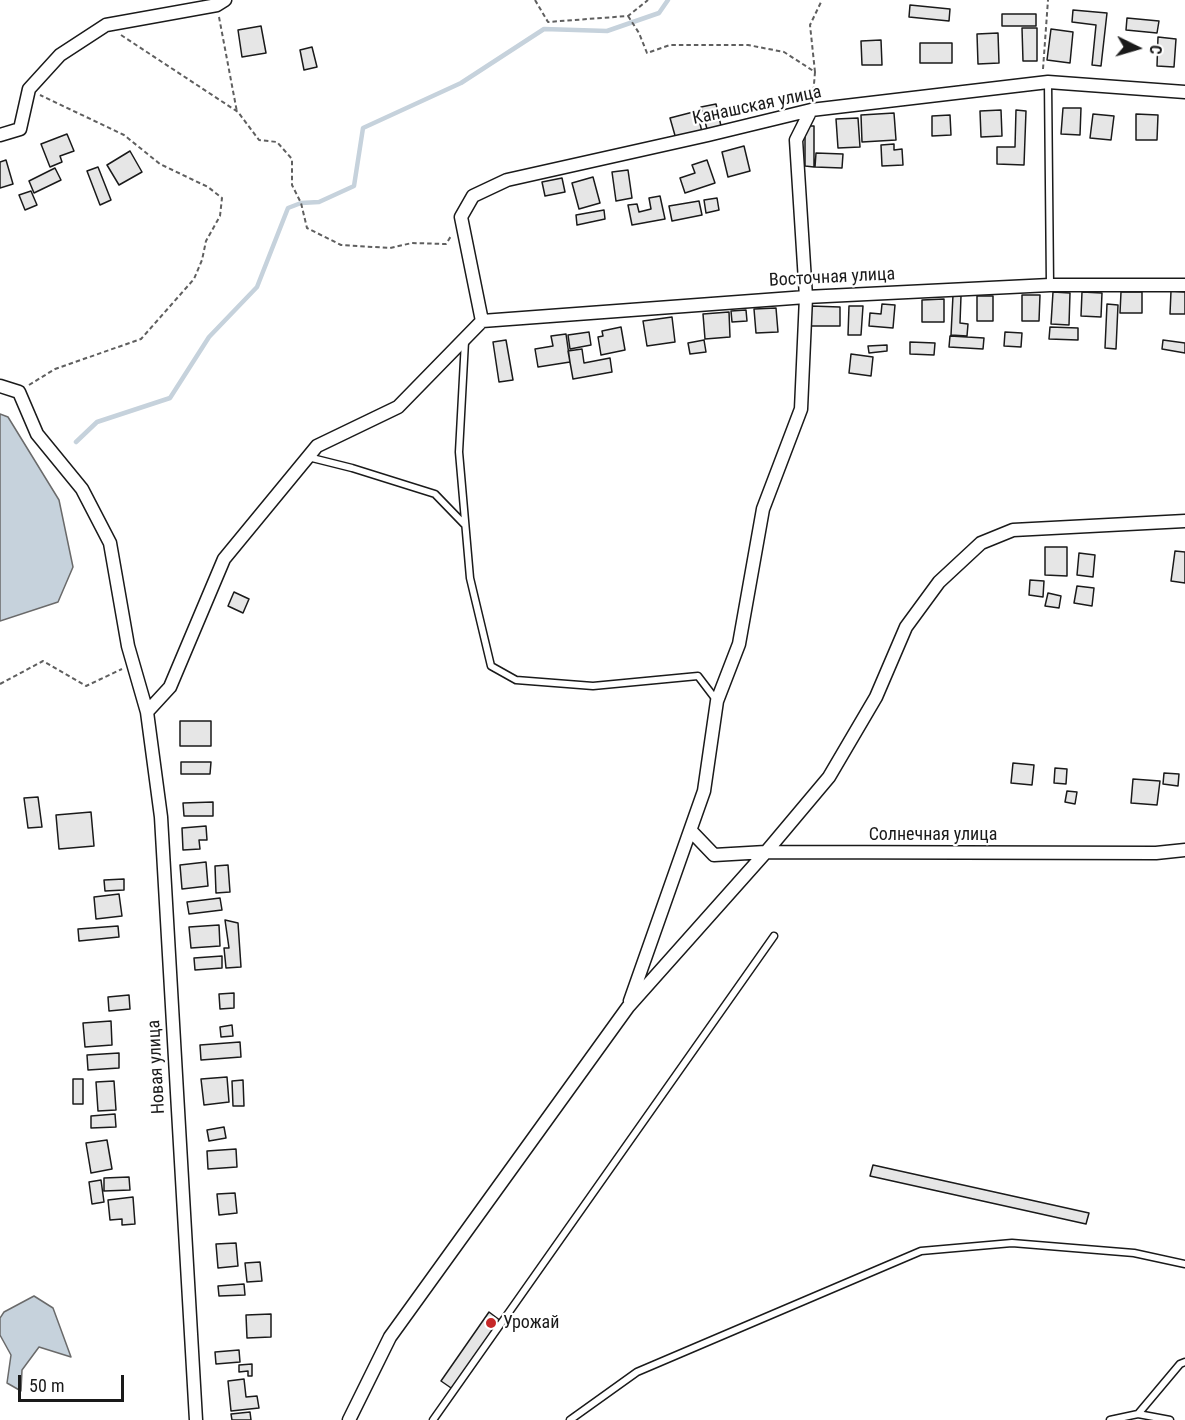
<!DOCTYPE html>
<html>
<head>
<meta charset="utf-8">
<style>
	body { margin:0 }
	#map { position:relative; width:1185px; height:1420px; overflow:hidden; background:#fff; font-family:"Roboto Condensed",sans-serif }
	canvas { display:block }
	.north { position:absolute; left:1107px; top:18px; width:60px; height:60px; -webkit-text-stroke:4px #fff; paint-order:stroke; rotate:95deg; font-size:16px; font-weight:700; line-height:24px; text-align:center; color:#1a1a1a }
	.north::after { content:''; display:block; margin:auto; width:21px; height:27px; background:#1a1a1a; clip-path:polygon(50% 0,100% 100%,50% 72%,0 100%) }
	.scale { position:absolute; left:18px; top:1375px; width:106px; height:27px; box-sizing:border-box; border:3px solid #1a1a1a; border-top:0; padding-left:8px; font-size:18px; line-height:21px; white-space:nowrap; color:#1a1a1a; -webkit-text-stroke:4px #fff; paint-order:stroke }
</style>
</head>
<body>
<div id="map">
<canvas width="1185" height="1420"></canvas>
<div class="north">С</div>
<div class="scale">50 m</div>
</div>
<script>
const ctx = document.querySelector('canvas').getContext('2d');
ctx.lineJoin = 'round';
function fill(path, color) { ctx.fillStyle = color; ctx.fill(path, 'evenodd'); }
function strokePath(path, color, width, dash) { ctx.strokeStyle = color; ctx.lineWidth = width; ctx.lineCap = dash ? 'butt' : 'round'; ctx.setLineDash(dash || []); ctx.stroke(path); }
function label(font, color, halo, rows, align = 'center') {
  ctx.font = font + ' "Roboto Condensed",sans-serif'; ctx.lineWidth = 4.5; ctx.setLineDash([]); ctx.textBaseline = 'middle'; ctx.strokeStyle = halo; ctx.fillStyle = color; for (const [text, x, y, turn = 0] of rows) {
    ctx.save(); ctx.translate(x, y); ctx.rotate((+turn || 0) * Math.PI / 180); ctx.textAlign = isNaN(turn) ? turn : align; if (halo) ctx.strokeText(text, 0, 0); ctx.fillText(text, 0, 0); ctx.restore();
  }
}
const water = new Path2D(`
	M 0,414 L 8,417 L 59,500 L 73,567 L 58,602 L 0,621 Z
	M 34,1296 L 53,1308 L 71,1357 L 39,1347 L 22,1370 L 21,1391 L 7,1383 L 11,1355 L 0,1335 L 0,1318 L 4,1312 Z`);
const stream = new Path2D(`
	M 76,442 L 97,422 L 170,398 L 209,337 L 257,287 L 288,208 L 301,203 L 319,202 L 354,186 L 363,128 L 461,83 L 544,29 L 607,31 L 659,13 L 668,0`);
const building = new Path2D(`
	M 910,5 L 950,9 L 949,21 L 909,17 Z
	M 1073,10 L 1107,13 L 1101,66 L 1092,65 L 1096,25 L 1072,22 Z
	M 1002,14 L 1036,14 L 1036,26 L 1002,26 Z
	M 1127,18 L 1159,21 L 1157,33 L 1126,30 Z
	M 261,26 L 266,53 L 242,57 L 238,30 Z
	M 1022,28 L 1037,28 L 1037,61 L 1023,61 Z
	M 1051,29 L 1073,32 L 1070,63 L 1047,60 Z
	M 998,33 L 999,63 L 978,64 L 977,34 Z
	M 1158,37 L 1176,39 L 1174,67 L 1157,66 Z
	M 881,40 L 882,65 L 862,65 L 861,41 Z
	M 920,43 L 952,43 L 952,63 L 920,63 Z
	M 312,47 L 317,67 L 304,70 L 300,50 Z
	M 716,104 L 721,126 L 707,129 L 701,107 Z
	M 1063,108 L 1081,108 L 1080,135 L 1061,134 Z
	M 1001,110 L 1002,136 L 981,137 L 980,111 Z
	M 1016,110 L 1026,111 L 1024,165 L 997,164 L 997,147 L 1015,147 Z
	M 697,111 L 702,132 L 676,139 L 670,118 Z
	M 894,113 L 896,140 L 862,142 L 861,115 Z
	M 1093,114 L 1114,116 L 1111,140 L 1090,138 Z
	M 1136,114 L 1158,115 L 1157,140 L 1136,140 Z
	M 950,115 L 951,135 L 932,136 L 932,116 Z
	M 858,118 L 860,147 L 838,148 L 836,119 Z
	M 805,126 L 814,126 L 814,167 L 805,166 Z
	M 67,134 L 74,151 L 60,156 L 62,162 L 50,167 L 41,144 Z
	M 894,144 L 894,150 L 902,149 L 903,165 L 882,166 L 881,145 Z
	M 744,146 L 750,171 L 728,177 L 722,152 Z
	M 130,151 L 142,172 L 119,185 L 107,165 Z
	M 816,153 L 843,154 L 842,168 L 815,167 Z
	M 6,160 L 13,184 L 0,188 L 0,162 Z
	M 707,160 L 715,183 L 685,193 L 680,178 L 695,173 L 692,165 Z
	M 98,167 L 111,200 L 100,205 L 87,171 Z
	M 55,168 L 61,180 L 34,193 L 29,181 Z
	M 628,170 L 632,198 L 616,201 L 612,172 Z
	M 593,177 L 600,203 L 579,209 L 572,183 Z
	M 562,178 L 565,192 L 545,196 L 542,182 Z
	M 31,191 L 37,205 L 25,210 L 19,195 Z
	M 660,196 L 665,219 L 632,225 L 628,205 L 637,204 L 639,212 L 651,209 L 649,198 Z
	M 717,198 L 719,210 L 706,213 L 704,200 Z
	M 699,201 L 702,215 L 672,221 L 669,206 Z
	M 604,210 L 605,219 L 577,225 L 576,215 Z
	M 1171,291 L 1185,292 L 1185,314 L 1170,314 Z
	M 1053,292 L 1070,293 L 1069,325 L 1051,324 Z
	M 1082,292 L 1102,293 L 1101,317 L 1081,316 Z
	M 1121,292 L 1142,292 L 1142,313 L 1120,313 Z
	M 953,295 L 961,296 L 960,323 L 968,324 L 967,336 L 951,335 Z
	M 1022,295 L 1040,295 L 1039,321 L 1022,321 Z
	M 977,296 L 993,296 L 993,321 L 977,321 Z
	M 944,299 L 944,322 L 922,322 L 922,300 Z
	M 882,304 L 895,305 L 893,328 L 869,326 L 870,313 L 881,314 Z
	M 1107,304 L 1118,305 L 1116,349 L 1105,348 Z
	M 811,306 L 840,307 L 840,326 L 811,326 Z
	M 849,306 L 863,306 L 861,335 L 848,335 Z
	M 776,308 L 778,332 L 756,333 L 754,309 Z
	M 746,310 L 747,321 L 732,322 L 731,311 Z
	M 729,312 L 730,337 L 705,339 L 703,314 Z
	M 672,317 L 675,342 L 647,346 L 643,321 Z
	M 621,327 L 625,350 L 601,355 L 598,337 L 603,336 L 602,331 Z
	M 1050,327 L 1078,328 L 1078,340 L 1049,339 Z
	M 589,332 L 591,345 L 570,349 L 568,335 Z
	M 1005,332 L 1022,333 L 1021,347 L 1004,346 Z
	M 566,334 L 570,362 L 538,367 L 535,349 L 553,346 L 551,336 Z
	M 950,336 L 984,338 L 983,349 L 949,347 Z
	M 506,340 L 513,380 L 499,382 L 493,342 Z
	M 704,340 L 706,352 L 690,354 L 688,343 Z
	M 1163,340 L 1185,343 L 1185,353 L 1162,349 Z
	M 910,342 L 935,343 L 934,355 L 910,354 Z
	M 887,345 L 887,351 L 869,353 L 868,346 Z
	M 582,349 L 584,363 L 610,358 L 612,372 L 573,379 L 568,351 Z
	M 851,354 L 873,357 L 871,376 L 849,373 Z
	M 1045,547 L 1067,547 L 1067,576 L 1045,575 Z
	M 1175,551 L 1185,552 L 1185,583 L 1171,581 Z
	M 1079,553 L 1095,555 L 1093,577 L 1077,575 Z
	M 1030,580 L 1044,581 L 1043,597 L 1029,595 Z
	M 1077,586 L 1094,588 L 1092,606 L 1074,603 Z
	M 234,592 L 249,599 L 243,613 L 228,606 Z
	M 1048,593 L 1061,596 L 1059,608 L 1045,606 Z
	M 180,721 L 211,721 L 211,746 L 180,746 Z
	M 181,762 L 211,762 L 210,774 L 181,774 Z
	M 1013,763 L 1034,765 L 1032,785 L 1011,783 Z
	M 1055,768 L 1067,769 L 1066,784 L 1054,783 Z
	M 1164,773 L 1179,774 L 1178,786 L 1163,784 Z
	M 1133,779 L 1160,781 L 1157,805 L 1131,803 Z
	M 1067,791 L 1077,792 L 1075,804 L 1065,802 Z
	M 38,797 L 42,827 L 28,828 L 24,798 Z
	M 213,802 L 213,816 L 184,816 L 183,803 Z
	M 91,812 L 94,846 L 59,849 L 56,815 Z
	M 206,826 L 207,840 L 199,840 L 200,849 L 183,850 L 182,828 Z
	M 206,862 L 208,886 L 182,889 L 180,865 Z
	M 228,865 L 230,892 L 216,893 L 215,866 Z
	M 124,879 L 124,890 L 105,891 L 104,880 Z
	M 119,894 L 122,916 L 96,919 L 94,897 Z
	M 220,898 L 222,910 L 189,914 L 187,902 Z
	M 225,920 L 238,923 L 241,967 L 226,968 L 224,948 L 229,948 Z
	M 219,925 L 220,946 L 191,948 L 189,927 Z
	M 118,926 L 119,937 L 79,941 L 78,929 Z
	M 222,956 L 222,968 L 195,970 L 194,958 Z
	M 234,993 L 234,1008 L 220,1009 L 219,994 Z
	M 129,995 L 130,1009 L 109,1011 L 108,997 Z
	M 111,1021 L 112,1045 L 85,1047 L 83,1023 Z
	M 232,1025 L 233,1036 L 221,1037 L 220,1027 Z
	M 240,1042 L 241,1057 L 201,1060 L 200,1045 Z
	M 119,1053 L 119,1068 L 88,1070 L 87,1055 Z
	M 227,1077 L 229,1102 L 204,1105 L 201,1079 Z
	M 73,1079 L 83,1079 L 83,1104 L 73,1104 Z
	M 243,1080 L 244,1106 L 233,1106 L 232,1081 Z
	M 114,1081 L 116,1110 L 98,1111 L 96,1082 Z
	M 115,1114 L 116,1127 L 91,1128 L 91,1116 Z
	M 224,1127 L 226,1138 L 209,1141 L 207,1130 Z
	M 107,1140 L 112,1169 L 91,1173 L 86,1143 Z
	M 236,1149 L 237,1167 L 208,1169 L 207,1151 Z
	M 873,1165 L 1089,1213 L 1086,1224 L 870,1176 Z
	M 129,1177 L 130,1190 L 104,1191 L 104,1178 Z
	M 101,1180 L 104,1202 L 92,1204 L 89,1182 Z
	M 235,1193 L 237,1213 L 219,1215 L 217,1194 Z
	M 133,1197 L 135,1224 L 122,1225 L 122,1219 L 110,1220 L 108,1200 Z
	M 236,1243 L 238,1266 L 218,1268 L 216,1244 Z
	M 260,1262 L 262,1281 L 247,1282 L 245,1263 Z
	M 244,1284 L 245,1295 L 219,1296 L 218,1286 Z
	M 489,1312 L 501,1321 L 454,1390 L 441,1381 Z
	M 271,1314 L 271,1337 L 247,1338 L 246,1315 Z
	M 239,1350 L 240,1362 L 216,1364 L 215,1352 Z
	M 252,1364 L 252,1376 L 248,1376 L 248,1371 L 239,1372 L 239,1365 Z
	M 244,1379 L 246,1397 L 257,1396 L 259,1408 L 231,1411 L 228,1381 Z
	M 250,1412 L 251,1420 L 232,1420 L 231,1414 Z`);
const path = new Path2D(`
	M 535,0 L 548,22 L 628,16 L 648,0
	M 628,16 L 639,33 L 647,53 L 670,45 L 748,45 L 784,52 L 815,72 L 813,96
	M 219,17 L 237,112
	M 121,35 L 238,112 L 259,140 L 277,142 L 292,159 L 292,185 L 301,203 L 307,228 L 341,245 L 390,248 L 412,243 L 446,244 L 451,236
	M 1043,69 L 1048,0
	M 815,72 L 810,25 L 822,0
	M 29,385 L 55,369 L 141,339 L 194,279 L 202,260 L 206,241 L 220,216 L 222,198 L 208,187 L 160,164 L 124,135 L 40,95
	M 0,684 L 43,661 L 86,686 L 122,669`);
const lane = new Path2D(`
	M 1048,82 L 1050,285
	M 465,341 L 459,452 L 470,578 L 491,666 L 516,680 L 593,686 L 698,676 L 717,701
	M 308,457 L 352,468 L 435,494 L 465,525
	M 1138,1414 L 1180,1364 L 1185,1362
	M 433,1420 L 774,936
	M 570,1420 L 637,1372 L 921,1251 L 1012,1243 L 1134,1253 L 1185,1264
	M 1110,1420 L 1138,1414 L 1170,1420`);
const street = new Path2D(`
	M 0,135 L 20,129 L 29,89 L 60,55 L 106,25 L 217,5 L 225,0
	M 482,321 L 461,217 L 473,196 L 507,180 L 708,135 L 811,110 L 1048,82 L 1185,92
	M 482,321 L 806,297 L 1050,285 L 1185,285
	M 0,386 L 19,392 L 37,434 L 82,489 L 110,543 L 128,646 L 147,712 L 161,817 L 196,1420
	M 147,712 L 170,687 L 224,559 L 317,446 L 398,407 L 482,321
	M 691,831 L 714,855 L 766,852 L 1156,853 L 1185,850
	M 630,1001 L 704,791 L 717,701 L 739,644 L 763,509 L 801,409 L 806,297 L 796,140 L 811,110
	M 349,1420 L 390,1337 L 628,1007 L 766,852 L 829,777 L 876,697 L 906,627 L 939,582 L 981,543 L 1013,530 L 1185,521`);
const markers = [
	[491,1323,6,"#c62828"]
];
const streetNames = [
	["Канашская улица",757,106,-12],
	["Восточная улица",832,278,-3],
	["Солнечная улица",933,835],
	["Новая улица",157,1067,-93]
];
const poiNames = [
	["Урожай",503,1323]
];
fill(water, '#c6d2dc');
strokePath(water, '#6a6a6a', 1.5);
strokePath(stream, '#c6d2dc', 4.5);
fill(building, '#e6e6e6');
strokePath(building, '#1a1a1a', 1.5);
strokePath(lane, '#1a1a1a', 9);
strokePath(street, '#1a1a1a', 15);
strokePath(path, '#5f5f5f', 2, [4.5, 3]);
strokePath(lane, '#fff', 6);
strokePath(street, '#fff', 12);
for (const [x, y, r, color] of markers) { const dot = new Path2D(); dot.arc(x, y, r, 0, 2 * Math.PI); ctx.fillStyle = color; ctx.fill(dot); strokePath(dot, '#fff', 2); }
label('18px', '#1a1a1a', '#fff', streetNames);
label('18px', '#1a1a1a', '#fff', poiNames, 'left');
</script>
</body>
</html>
